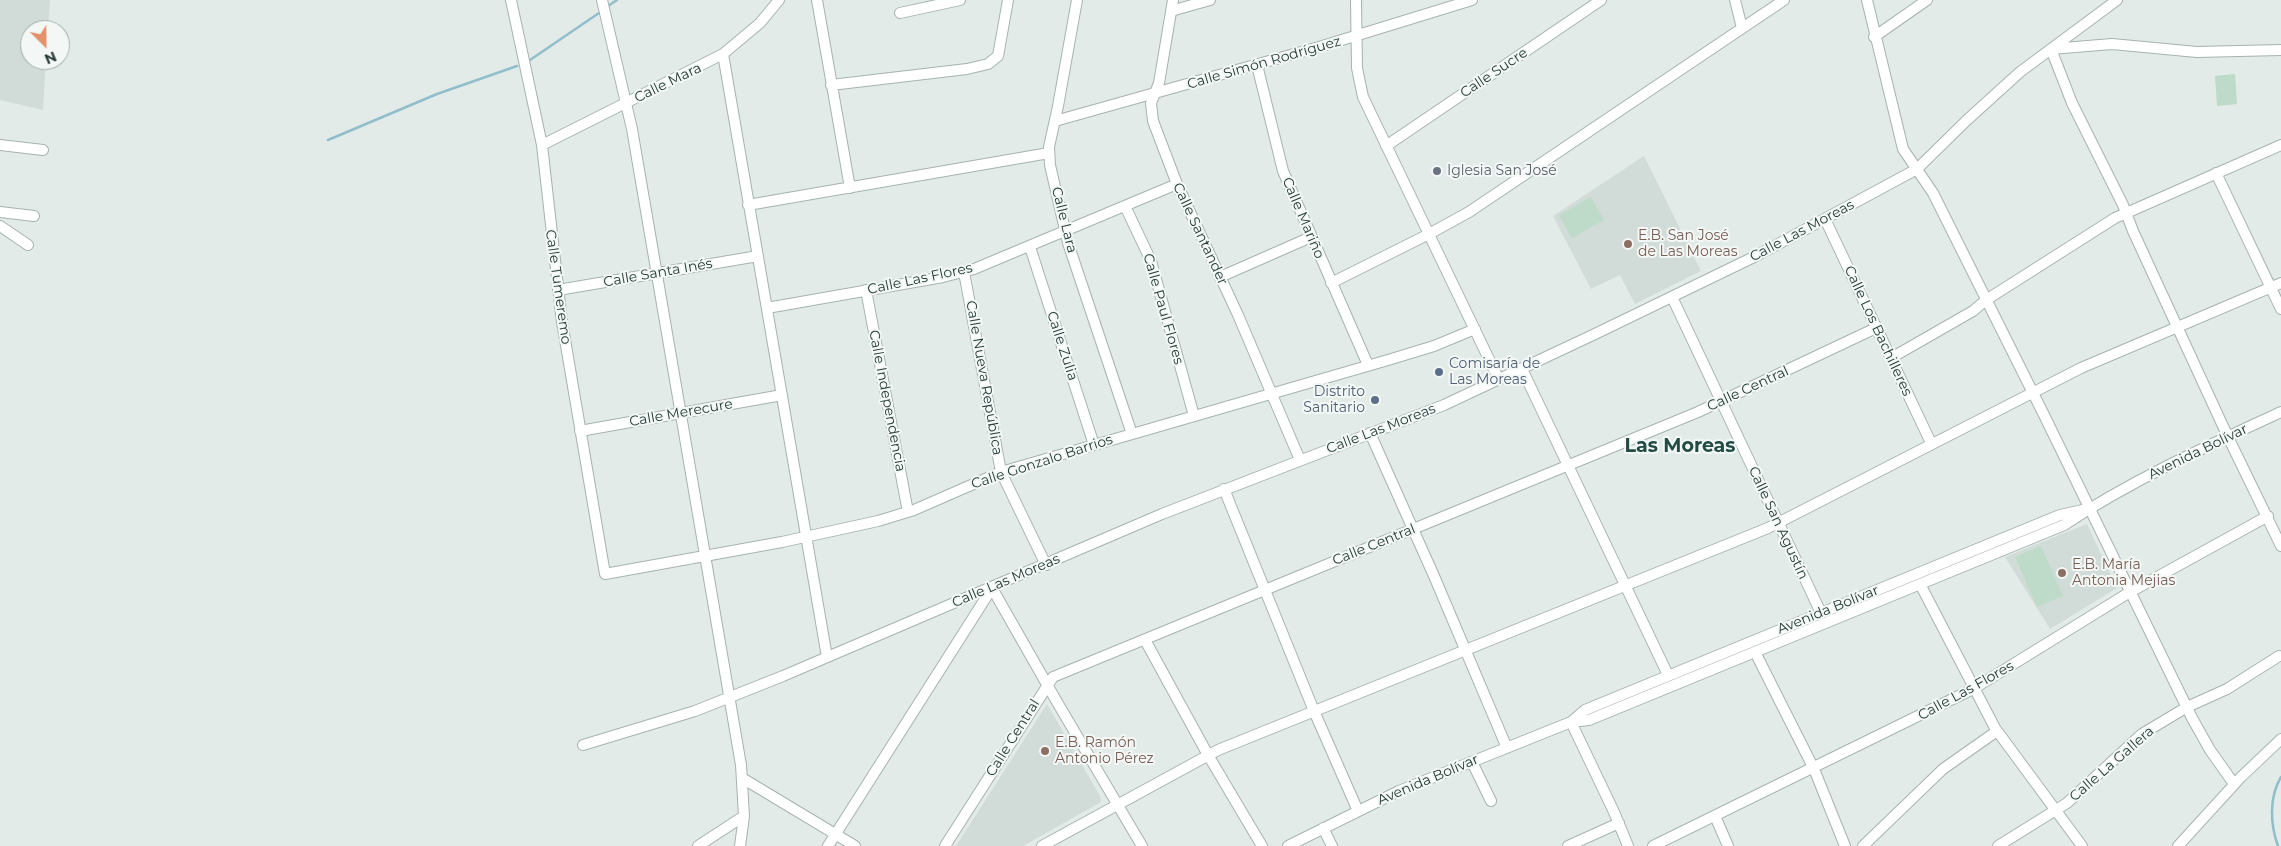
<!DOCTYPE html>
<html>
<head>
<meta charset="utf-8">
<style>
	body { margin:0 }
	#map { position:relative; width:2281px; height:846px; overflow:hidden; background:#e3ebe8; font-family:Montserrat,sans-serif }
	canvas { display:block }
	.north { position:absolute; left:20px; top:20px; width:50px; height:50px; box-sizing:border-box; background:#f3f8f6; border:1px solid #a1acaa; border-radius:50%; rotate:157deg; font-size:14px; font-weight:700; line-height:20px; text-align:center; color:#253b37 }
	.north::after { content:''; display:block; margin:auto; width:18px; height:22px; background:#e49068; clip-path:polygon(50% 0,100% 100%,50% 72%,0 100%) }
</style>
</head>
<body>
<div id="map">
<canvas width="2281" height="846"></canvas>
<div class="north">N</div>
</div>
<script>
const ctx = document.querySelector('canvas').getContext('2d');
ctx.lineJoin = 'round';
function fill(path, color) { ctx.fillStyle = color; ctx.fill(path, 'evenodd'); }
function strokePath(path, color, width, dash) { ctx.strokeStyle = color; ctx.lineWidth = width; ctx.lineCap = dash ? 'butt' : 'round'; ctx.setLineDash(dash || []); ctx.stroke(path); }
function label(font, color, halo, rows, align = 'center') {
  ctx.font = font + ' Montserrat,sans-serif'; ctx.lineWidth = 4; ctx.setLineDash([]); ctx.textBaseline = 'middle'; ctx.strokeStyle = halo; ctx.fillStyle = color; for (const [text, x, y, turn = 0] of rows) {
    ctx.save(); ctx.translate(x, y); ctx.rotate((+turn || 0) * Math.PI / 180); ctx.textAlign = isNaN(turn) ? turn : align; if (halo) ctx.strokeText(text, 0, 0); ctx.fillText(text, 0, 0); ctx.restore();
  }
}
const built = new Path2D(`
	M 0,0 L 50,0 L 48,30 L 30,30 L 30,60 L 46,60 L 43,110 L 0,100 Z
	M 1644,156 L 1701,271 L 1635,304 L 1620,275 L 1591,289 L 1553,216 Z
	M 2087,524 L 2117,588 L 2050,629 L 2005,557 Z
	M 1047,704 L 1100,796 L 1101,802 L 1023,846 L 956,846 Z`);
const green = new Path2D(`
	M 2235,74 L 2237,104 L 2217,106 L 2215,76 Z
	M 1591,197 L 1604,220 L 1572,238 L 1559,215 Z
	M 2041,546 L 2063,596 L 2037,607 L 2015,557 Z`);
const stream = new Path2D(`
	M 608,6 L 617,0
	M 530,60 L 599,13
	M 328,140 L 437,94 L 517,66
	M 2278,846 C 2270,824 2269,797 2281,777`);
const street = new Path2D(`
	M 511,0 L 542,145 L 562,322 L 605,574 L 782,542 L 878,521 L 914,510 L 1001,472 L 1388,360 L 1434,346 L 1475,329
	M 602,0 L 632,129 L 741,765 L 744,816 L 740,846
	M 817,0 L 850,188
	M 1077,0 L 1058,106 L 1049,147 L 1050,165 L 1068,243 L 1132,434
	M 1173,0 L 1159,83 L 1151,103 L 1153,121 L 1177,184 L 1238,315 L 1300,460
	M 1356,0 L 1357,68 L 1363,97 L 1499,380
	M 1735,0 L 1742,28
	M 1867,0 L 1903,149 L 1933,193 L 2045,417 L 2192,718 L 2210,750 L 2234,784
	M 1171,11 L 1210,0
	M 900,13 L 960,0
	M 1874,37 L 1927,0
	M 2281,50 L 2197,52 L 2112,44 L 2051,49 L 2072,103 L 2123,205 L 2133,231 L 2228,437 L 2281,546
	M 723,54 L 827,657
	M 1257,65 L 1283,171 L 1368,365
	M 831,85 L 967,69 L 988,64 L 998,56 L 1008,0
	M 1055,121 L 1319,47 L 1472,0
	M 0,145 L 43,150
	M 542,145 L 723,54 L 760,23 L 779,0
	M 1386,146 L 1601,0
	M 2216,173 L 2281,309
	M 748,205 L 1049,153
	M 1125,206 L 1151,261 L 1194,416
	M 0,212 L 34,216
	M 1825,219 L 1931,443
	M 0,226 L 28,245
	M 1030,247 L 1094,445
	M 964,272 L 1001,472 L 1046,565
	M 1220,277 L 1311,237
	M 1331,283 L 1429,234 L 1469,212 L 1784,0
	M 558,290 L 758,256
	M 866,290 L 908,512
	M 1672,297 L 1821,613
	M 767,308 L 943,277 L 974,269 L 1177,184
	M 1891,358 L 1973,311 L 1986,300 L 2115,218 L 2281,145
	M 1522,369 L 1668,675
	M 580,431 L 782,395
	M 1370,433 L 1434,576 L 1507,748
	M 1224,489 L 1314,711 L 1358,811
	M 1920,584 L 1995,728 L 2082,846
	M 1145,640 L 1208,755 L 1262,846
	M 1755,652 L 1814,769 L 1845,846
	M 1571,722 L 1585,710 L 2060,515 L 2083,510
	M 1571,722 L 1614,812 L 1628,846
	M 583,745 L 695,711 L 783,676 L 1162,514 L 1444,405 L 1595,334 L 1756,256 L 1917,169 L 1967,120 L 2020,72 L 2117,0
	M 1472,762 L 1491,801
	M 742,778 L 855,846
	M 1715,816 L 1728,846
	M 1323,828 L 1332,846
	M 698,846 L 744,816
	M 828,846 L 992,588 L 1057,702 L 1142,846
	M 945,846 L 1053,677 L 1698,412 L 1876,328
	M 1042,846 L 1218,750 L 1768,528 L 2081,368 L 2281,283
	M 1288,846 L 1399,791 L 1571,722 L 1589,720 L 2064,525 C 2132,480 2207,446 2281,412
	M 1568,846 L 1619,823
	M 1653,846 L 1973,689 L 2130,592 L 2268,516
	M 1863,846 L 1943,769 L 1997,731
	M 1998,846 L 2067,803 L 2142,734 L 2187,707 L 2227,689 L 2279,656
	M 2178,846 L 2241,777 L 2281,739`);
const markers = [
	[1437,171,5,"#6b7280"],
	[1628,244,5,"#8d6e63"],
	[1439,372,5,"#5c6f8a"],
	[1375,400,5,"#5c6f8a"],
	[2062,573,5,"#8d6e63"],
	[1045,751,5,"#8d6e63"]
];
const streetNames = [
	["Calle Simón Rodríguez",1264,63,-16],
	["Calle Sucre",1494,73,-34],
	["Calle Mara",668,83,-26],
	["Calle Mariño",1303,218,67],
	["Calle Lara",1064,220,76],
	["Calle Las Moreas",1802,231,-28],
	["Calle Santander",1200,234,65],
	["Calle Santa Inés",658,273,-10],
	["Calle Las Flores",920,279,-12],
	["Calle Tumeremo",558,287,82],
	["Calle Paul Flores",1163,309,74],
	["Calle Los Bachilleres",1878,331,65],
	["Calle Zulia",1062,346,72],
	["Calle Nueva República",984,378,80],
	["Calle Central",1748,389,-25],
	["Calle Independencia",887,401,79],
	["Calle Merecure",681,413,-10],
	["Calle Las Moreas",1381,429,-21],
	["Avenida Bolívar",2198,452,-26],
	["Calle Gonzalo Barrios",1042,462,-18],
	["Calle San Agustín",1778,523,65],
	["Calle Central",1374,545,-22],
	["Calle Las Moreas",1006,581,-23],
	["Avenida Bolívar",1828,610,-22],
	["Calle Las Flores",1966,691,-29],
	["Calle Central",1013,738,-58],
	["Calle La Gallera",2112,764,-41],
	["Avenida Bolívar",1428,780,-23]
];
const worshipNames = [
	["Iglesia San José",1447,171]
];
const educationNames = [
	["E.B. San José",1638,236],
	["de Las Moreas",1638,252],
	["E.B. María",2072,565],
	["Antonia Mejias",2072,581],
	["E.B. Ramón",1055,743],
	["Antonio Pérez",1055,759]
];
const serviceNames = [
	["Comisaría de",1449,364],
	["Las Moreas",1449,380],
	["Distrito",1365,392,"right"],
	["Sanitario",1365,408,"right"]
];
const districtNames = [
	["Las Moreas",1680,446]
];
fill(built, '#d1dbd7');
fill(green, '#bedac8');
strokePath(stream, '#91becb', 2.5);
strokePath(street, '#a6b3af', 12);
strokePath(street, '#fff', 10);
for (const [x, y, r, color] of markers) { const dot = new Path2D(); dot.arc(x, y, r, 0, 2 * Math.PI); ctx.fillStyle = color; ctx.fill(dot); strokePath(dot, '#f3f8f6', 2); }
label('14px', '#253b37', '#f3f8f6', streetNames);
label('14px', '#5b616d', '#f3f8f6', worshipNames, 'left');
label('14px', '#785e54', '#f3f8f6', educationNames, 'left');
label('14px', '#4e5e75', '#f3f8f6', serviceNames, 'left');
label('bold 19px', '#224b44', '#f3f8f6', districtNames);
</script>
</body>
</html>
